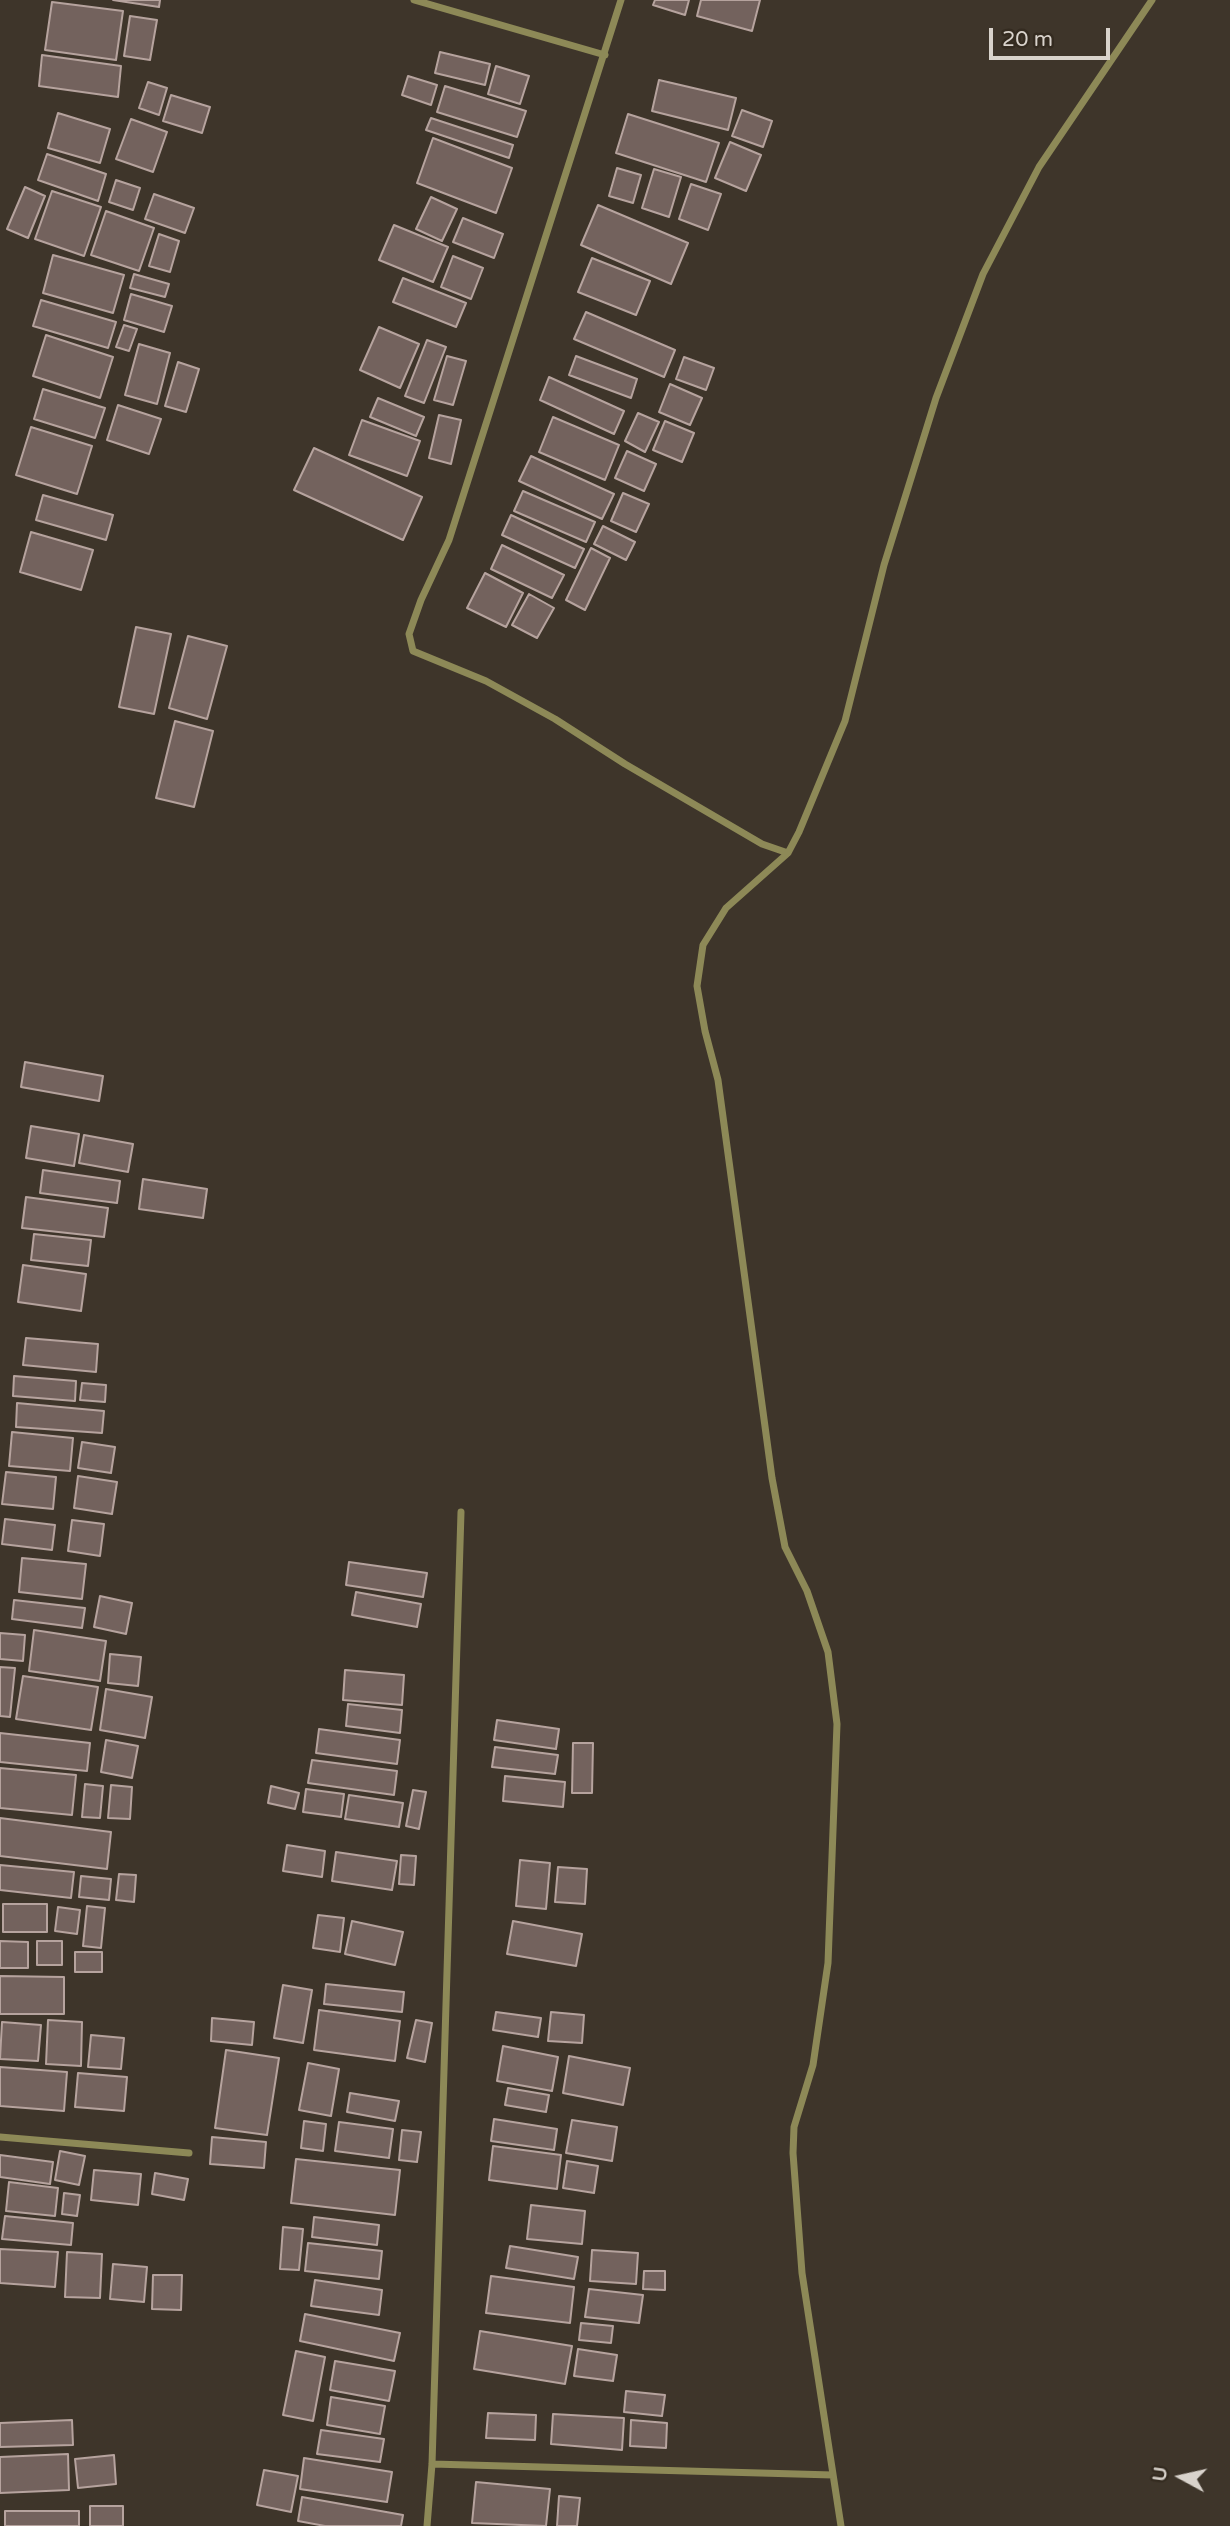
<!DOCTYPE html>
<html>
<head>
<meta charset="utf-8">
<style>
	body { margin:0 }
	#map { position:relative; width:1230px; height:2526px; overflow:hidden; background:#3e352a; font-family:"Varela Round",sans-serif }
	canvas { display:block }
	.north { position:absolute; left:1146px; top:2442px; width:70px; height:70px; -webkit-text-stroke:5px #342b20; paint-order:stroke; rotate:278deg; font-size:19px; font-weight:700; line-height:28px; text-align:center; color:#d9d3cc }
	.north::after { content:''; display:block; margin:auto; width:24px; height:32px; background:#d9d3cc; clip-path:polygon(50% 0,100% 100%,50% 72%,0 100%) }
	.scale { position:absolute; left:989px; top:28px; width:121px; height:32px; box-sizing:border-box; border:4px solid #d9d3cc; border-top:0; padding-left:9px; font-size:21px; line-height:24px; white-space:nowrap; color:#d9d3cc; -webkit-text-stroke:5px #342b20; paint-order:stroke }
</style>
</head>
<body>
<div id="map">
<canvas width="1230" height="2526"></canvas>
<div class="north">U</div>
<div class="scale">20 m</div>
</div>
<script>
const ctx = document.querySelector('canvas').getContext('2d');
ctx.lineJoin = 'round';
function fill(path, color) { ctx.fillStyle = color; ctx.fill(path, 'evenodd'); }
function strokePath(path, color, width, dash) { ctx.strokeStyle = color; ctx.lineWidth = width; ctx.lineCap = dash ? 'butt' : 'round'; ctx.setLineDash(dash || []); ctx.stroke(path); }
const building = new Path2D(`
	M 113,0 L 160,0 L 159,7 Z
	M 655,0 L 689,0 L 685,15 L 653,5 Z
	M 701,0 L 760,0 L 752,31 L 697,16 Z
	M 52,2 L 123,11 L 116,60 L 45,50 Z
	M 130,16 L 157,20 L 150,60 L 124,56 Z
	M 440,52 L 490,64 L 485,85 L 435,73 Z
	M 42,55 L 121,66 L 118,97 L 39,86 Z
	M 496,66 L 529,76 L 520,104 L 488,94 Z
	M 408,76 L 437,85 L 431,105 L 402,95 Z
	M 659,80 L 736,98 L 728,130 L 652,111 Z
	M 148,82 L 167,88 L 159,115 L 139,108 Z
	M 445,86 L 526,111 L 517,137 L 437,112 Z
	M 171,95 L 210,107 L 202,133 L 163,121 Z
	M 742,110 L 772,121 L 763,147 L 732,136 Z
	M 58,113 L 110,129 L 100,163 L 48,148 Z
	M 628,114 L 719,143 L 706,182 L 616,153 Z
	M 431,118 L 513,145 L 509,158 L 426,130 Z
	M 131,119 L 167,132 L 153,172 L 116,159 Z
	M 433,138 L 512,168 L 496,213 L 417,183 Z
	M 730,142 L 761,155 L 746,191 L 715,178 Z
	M 47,154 L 106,174 L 98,201 L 38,180 Z
	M 617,168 L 641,175 L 633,203 L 609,196 Z
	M 654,169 L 681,177 L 669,217 L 642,208 Z
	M 116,180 L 140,188 L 133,210 L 109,202 Z
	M 691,184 L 721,194 L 708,230 L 679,219 Z
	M 25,187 L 45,196 L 28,238 L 7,229 Z
	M 52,191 L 101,207 L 84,256 L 35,239 Z
	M 154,194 L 194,208 L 185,233 L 145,219 Z
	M 431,197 L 457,209 L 442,241 L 416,229 Z
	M 598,205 L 688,243 L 671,284 L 581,245 Z
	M 106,211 L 154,228 L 139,271 L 91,255 Z
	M 463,218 L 503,234 L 494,258 L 453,242 Z
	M 394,225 L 448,247 L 433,282 L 379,260 Z
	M 159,234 L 179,241 L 170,272 L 149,266 Z
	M 53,255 L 124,275 L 113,313 L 43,293 Z
	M 453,256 L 483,268 L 471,299 L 441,287 Z
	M 592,258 L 650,281 L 636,315 L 578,292 Z
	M 134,274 L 169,284 L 165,297 L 130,288 Z
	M 403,278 L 466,303 L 456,327 L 393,302 Z
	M 131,294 L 172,306 L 164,332 L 124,320 Z
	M 41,300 L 116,322 L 108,348 L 33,326 Z
	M 586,312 L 675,350 L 664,377 L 574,339 Z
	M 124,325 L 137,329 L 129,351 L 116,347 Z
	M 379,327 L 419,344 L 400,388 L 360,370 Z
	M 46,335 L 113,357 L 100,398 L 33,376 Z
	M 427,340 L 446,347 L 424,403 L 405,396 Z
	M 139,344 L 170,353 L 157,404 L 125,395 Z
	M 447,356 L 466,361 L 453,405 L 434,400 Z
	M 576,356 L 637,379 L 631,398 L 569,375 Z
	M 684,357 L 714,368 L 706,390 L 676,379 Z
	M 178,362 L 199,369 L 186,412 L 165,406 Z
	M 549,377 L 624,411 L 614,434 L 540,400 Z
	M 670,384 L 702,398 L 690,425 L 659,412 Z
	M 43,389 L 105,408 L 95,438 L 34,419 Z
	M 378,398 L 424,417 L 416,436 L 370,417 Z
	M 118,405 L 161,419 L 149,454 L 107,440 Z
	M 638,413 L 659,422 L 645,452 L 625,441 Z
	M 439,415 L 461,420 L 451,464 L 429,458 Z
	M 553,417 L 619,445 L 605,480 L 539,452 Z
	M 362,420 L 420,441 L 407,476 L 349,455 Z
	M 665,421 L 694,433 L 682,462 L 653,450 Z
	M 31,427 L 92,446 L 77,494 L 16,475 Z
	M 314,448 L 422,497 L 403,540 L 294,490 Z
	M 627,451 L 656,464 L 644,491 L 615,478 Z
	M 531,456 L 614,494 L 602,519 L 519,481 Z
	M 523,491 L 595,522 L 586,542 L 514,511 Z
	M 623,493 L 649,504 L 636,532 L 611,521 Z
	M 43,495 L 113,515 L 106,540 L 36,520 Z
	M 511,515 L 584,549 L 575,568 L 502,535 Z
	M 603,526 L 635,542 L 626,560 L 594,544 Z
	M 31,532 L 93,550 L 81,590 L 20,572 Z
	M 502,545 L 564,575 L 552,598 L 491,569 Z
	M 591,548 L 610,558 L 585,610 L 566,600 Z
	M 485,573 L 523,593 L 506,627 L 467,608 Z
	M 529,594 L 554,608 L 537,638 L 512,625 Z
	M 136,627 L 171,634 L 154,714 L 119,707 Z
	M 188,636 L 227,646 L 207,719 L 169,708 Z
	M 175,721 L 213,731 L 194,807 L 156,798 Z
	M 25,1062 L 103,1076 L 99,1101 L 21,1087 Z
	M 31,1126 L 79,1134 L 74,1166 L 26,1158 Z
	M 84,1135 L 133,1144 L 128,1172 L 79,1163 Z
	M 43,1170 L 120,1181 L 117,1203 L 40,1193 Z
	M 143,1179 L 207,1189 L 203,1218 L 139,1209 Z
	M 26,1197 L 108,1208 L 104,1237 L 22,1228 Z
	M 34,1234 L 91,1240 L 88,1266 L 31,1260 Z
	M 23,1265 L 86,1274 L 81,1311 L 18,1302 Z
	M 26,1338 L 98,1344 L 96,1372 L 23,1365 Z
	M 14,1376 L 76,1381 L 75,1401 L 13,1396 Z
	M 82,1383 L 106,1385 L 105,1402 L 80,1400 Z
	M 17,1403 L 104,1411 L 102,1433 L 16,1427 Z
	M 12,1432 L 73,1438 L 70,1471 L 9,1466 Z
	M 82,1442 L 115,1447 L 111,1473 L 78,1468 Z
	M 6,1472 L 56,1477 L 53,1509 L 2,1504 Z
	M 78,1476 L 117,1482 L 112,1514 L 74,1508 Z
	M 5,1519 L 55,1525 L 52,1550 L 2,1544 Z
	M 72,1520 L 104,1524 L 100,1556 L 68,1551 Z
	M 22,1558 L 86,1564 L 82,1599 L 19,1592 Z
	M 349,1562 L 427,1573 L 423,1597 L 346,1585 Z
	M 356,1592 L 421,1604 L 417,1627 L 352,1615 Z
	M 100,1596 L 132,1603 L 126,1634 L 94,1627 Z
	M 14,1600 L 85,1608 L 82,1628 L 12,1619 Z
	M 34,1630 L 106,1641 L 100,1681 L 29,1671 Z
	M 0,1633 L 25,1635 L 23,1661 L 0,1659 Z
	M 110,1654 L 141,1657 L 138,1686 L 108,1683 Z
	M 0,1667 L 15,1668 L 10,1717 L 0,1716 Z
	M 345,1670 L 404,1675 L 402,1705 L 343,1700 Z
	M 23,1676 L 98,1687 L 91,1730 L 16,1719 Z
	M 106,1689 L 152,1697 L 145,1738 L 100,1730 Z
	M 348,1704 L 402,1710 L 400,1733 L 346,1726 Z
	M 497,1720 L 559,1729 L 556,1749 L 494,1740 Z
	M 319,1729 L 400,1740 L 397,1764 L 316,1753 Z
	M 0,1733 L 90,1743 L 87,1771 L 0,1762 Z
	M 106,1740 L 138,1746 L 132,1778 L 101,1772 Z
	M 573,1743 L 593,1743 L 592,1793 L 572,1793 Z
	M 495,1747 L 558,1755 L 555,1774 L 492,1767 Z
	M 312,1760 L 397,1771 L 394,1795 L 308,1783 Z
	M 0,1768 L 76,1775 L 72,1815 L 0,1808 Z
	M 505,1776 L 565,1782 L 563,1807 L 503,1801 Z
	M 85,1784 L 103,1786 L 100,1818 L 82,1817 Z
	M 111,1785 L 132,1787 L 130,1819 L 108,1818 Z
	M 271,1786 L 299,1793 L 295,1809 L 268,1803 Z
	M 306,1789 L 344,1794 L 341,1817 L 303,1812 Z
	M 413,1790 L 426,1792 L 419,1829 L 406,1826 Z
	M 349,1795 L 403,1803 L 399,1827 L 345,1819 Z
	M 0,1818 L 111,1832 L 107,1869 L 0,1856 Z
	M 287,1845 L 325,1851 L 322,1877 L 283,1871 Z
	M 336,1852 L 397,1861 L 392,1890 L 332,1881 Z
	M 401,1855 L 416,1856 L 414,1885 L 399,1884 Z
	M 520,1860 L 550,1863 L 546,1909 L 516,1906 Z
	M 0,1865 L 74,1872 L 71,1898 L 0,1890 Z
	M 558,1867 L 587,1869 L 585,1904 L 555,1902 Z
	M 119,1874 L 136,1875 L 134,1902 L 116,1900 Z
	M 81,1876 L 111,1879 L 109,1900 L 79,1897 Z
	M 3,1904 L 47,1904 L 47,1932 L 3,1932 Z
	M 87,1906 L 105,1908 L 101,1948 L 83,1946 Z
	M 58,1907 L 80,1910 L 77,1934 L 55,1931 Z
	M 318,1915 L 344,1918 L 340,1952 L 313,1948 Z
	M 352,1921 L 403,1932 L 395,1965 L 345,1954 Z
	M 513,1921 L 582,1934 L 576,1966 L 507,1954 Z
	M 0,1941 L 28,1942 L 28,1968 L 0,1968 Z
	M 37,1941 L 62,1941 L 62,1965 L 37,1965 Z
	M 75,1952 L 102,1952 L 102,1972 L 75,1972 Z
	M 0,1976 L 64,1977 L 64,2014 L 0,2014 Z
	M 326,1984 L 404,1992 L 402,2012 L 324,2004 Z
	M 283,1985 L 312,1990 L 303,2043 L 274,2038 Z
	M 319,2010 L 400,2021 L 395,2061 L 314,2050 Z
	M 496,2012 L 541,2018 L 538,2037 L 493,2030 Z
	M 551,2012 L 584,2015 L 582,2043 L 548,2041 Z
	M 212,2018 L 254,2022 L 252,2045 L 211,2041 Z
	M 48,2020 L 82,2022 L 81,2066 L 46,2064 Z
	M 416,2020 L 432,2023 L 425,2062 L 407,2058 Z
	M 2,2022 L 41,2025 L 38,2061 L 0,2059 Z
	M 91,2035 L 124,2038 L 121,2069 L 88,2067 Z
	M 503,2046 L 558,2057 L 552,2091 L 497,2081 Z
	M 226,2050 L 279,2058 L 267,2135 L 215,2128 Z
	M 569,2056 L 630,2068 L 623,2105 L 563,2093 Z
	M 308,2063 L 339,2069 L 331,2116 L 299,2110 Z
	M 0,2067 L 67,2072 L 64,2111 L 0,2106 Z
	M 78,2073 L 127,2077 L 124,2111 L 75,2107 Z
	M 508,2088 L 549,2095 L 546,2112 L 505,2105 Z
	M 350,2093 L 399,2101 L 395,2121 L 347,2112 Z
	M 494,2119 L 557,2129 L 554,2150 L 491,2141 Z
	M 572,2120 L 617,2127 L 612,2161 L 566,2153 Z
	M 304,2121 L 326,2124 L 323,2151 L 301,2148 Z
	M 339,2122 L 393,2129 L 389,2158 L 335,2151 Z
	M 402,2130 L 421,2132 L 417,2162 L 399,2160 Z
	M 212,2137 L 266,2142 L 264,2168 L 210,2164 Z
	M 493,2146 L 561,2155 L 557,2189 L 489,2180 Z
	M 60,2151 L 85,2156 L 79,2185 L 55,2180 Z
	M 0,2155 L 53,2162 L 50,2184 L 0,2177 Z
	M 296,2159 L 400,2170 L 395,2215 L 291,2203 Z
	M 567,2161 L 598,2166 L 594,2193 L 563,2188 Z
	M 94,2170 L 141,2174 L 138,2205 L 91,2200 Z
	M 155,2173 L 188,2179 L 184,2200 L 152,2194 Z
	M 9,2182 L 58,2188 L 55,2216 L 6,2211 Z
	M 64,2193 L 80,2195 L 77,2216 L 62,2214 Z
	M 531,2205 L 585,2211 L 582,2244 L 527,2239 Z
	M 5,2216 L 73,2223 L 71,2245 L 2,2239 Z
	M 314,2217 L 379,2225 L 377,2245 L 312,2237 Z
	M 283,2227 L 303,2229 L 299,2270 L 280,2269 Z
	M 308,2243 L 382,2251 L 379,2279 L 305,2271 Z
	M 510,2246 L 578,2257 L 574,2279 L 506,2268 Z
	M 0,2249 L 58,2252 L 55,2287 L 0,2283 Z
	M 592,2250 L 638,2253 L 636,2284 L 590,2281 Z
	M 67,2252 L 102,2254 L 100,2298 L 65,2297 Z
	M 113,2264 L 147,2267 L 144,2302 L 110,2299 Z
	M 644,2271 L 665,2271 L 665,2290 L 643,2289 Z
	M 153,2275 L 182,2275 L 181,2310 L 152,2309 Z
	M 491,2276 L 574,2287 L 570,2323 L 486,2313 Z
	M 315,2280 L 382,2290 L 379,2315 L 311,2306 Z
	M 589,2289 L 643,2295 L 639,2323 L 585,2317 Z
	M 305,2314 L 400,2333 L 394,2361 L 300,2341 Z
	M 581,2323 L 613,2326 L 611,2343 L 579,2340 Z
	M 480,2331 L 572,2346 L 565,2384 L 474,2369 Z
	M 578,2349 L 617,2355 L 613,2381 L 574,2376 Z
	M 296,2351 L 325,2357 L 313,2421 L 283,2415 Z
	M 335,2361 L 395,2371 L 389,2401 L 330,2390 Z
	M 626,2391 L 665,2395 L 662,2416 L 624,2412 Z
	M 331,2397 L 385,2406 L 380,2434 L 327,2425 Z
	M 488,2413 L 536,2415 L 535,2440 L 486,2438 Z
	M 553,2414 L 624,2418 L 622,2450 L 551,2444 Z
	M 72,2420 L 73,2445 L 0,2447 L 0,2423 Z
	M 631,2420 L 667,2423 L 666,2448 L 630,2446 Z
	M 321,2430 L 384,2439 L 380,2462 L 317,2454 Z
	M 68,2454 L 69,2490 L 0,2493 L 0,2457 Z
	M 114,2455 L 116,2484 L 78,2488 L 75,2459 Z
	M 304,2458 L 392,2472 L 387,2502 L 300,2489 Z
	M 264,2470 L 298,2476 L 291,2512 L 257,2505 Z
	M 476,2482 L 550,2489 L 546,2526 L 472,2523 Z
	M 559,2496 L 580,2498 L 577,2526 L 557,2526 Z
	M 302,2497 L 403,2515 L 401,2526 L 325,2526 L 298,2521 Z
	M 90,2506 L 123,2506 L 123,2526 L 90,2526 Z
	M 5,2511 L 79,2511 L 79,2526 L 5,2526 Z`);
const minor = new Path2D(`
	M 414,0 L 605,55
	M 621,0 L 449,540 L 421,600 L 409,634 L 413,651 L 486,681 L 555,719 L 625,764 L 762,844 L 788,853 L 799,832 L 845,721 L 884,565 L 936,398 L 983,274 L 1039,167 L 1152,0
	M 788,853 L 726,908 L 703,945 L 697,986 L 705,1031 L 718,1080 L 772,1478 L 785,1547 L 807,1591 L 828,1652 L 837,1724 L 828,1963 L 813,2065 L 794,2127 L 793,2153 L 802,2273 L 841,2526
	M 0,2137 L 189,2153
	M 432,2464 L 833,2475
	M 427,2526 L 432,2464 L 461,1512`);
fill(building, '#73625d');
strokePath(building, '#b6a39e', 2);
strokePath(minor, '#8d8957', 7);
</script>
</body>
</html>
